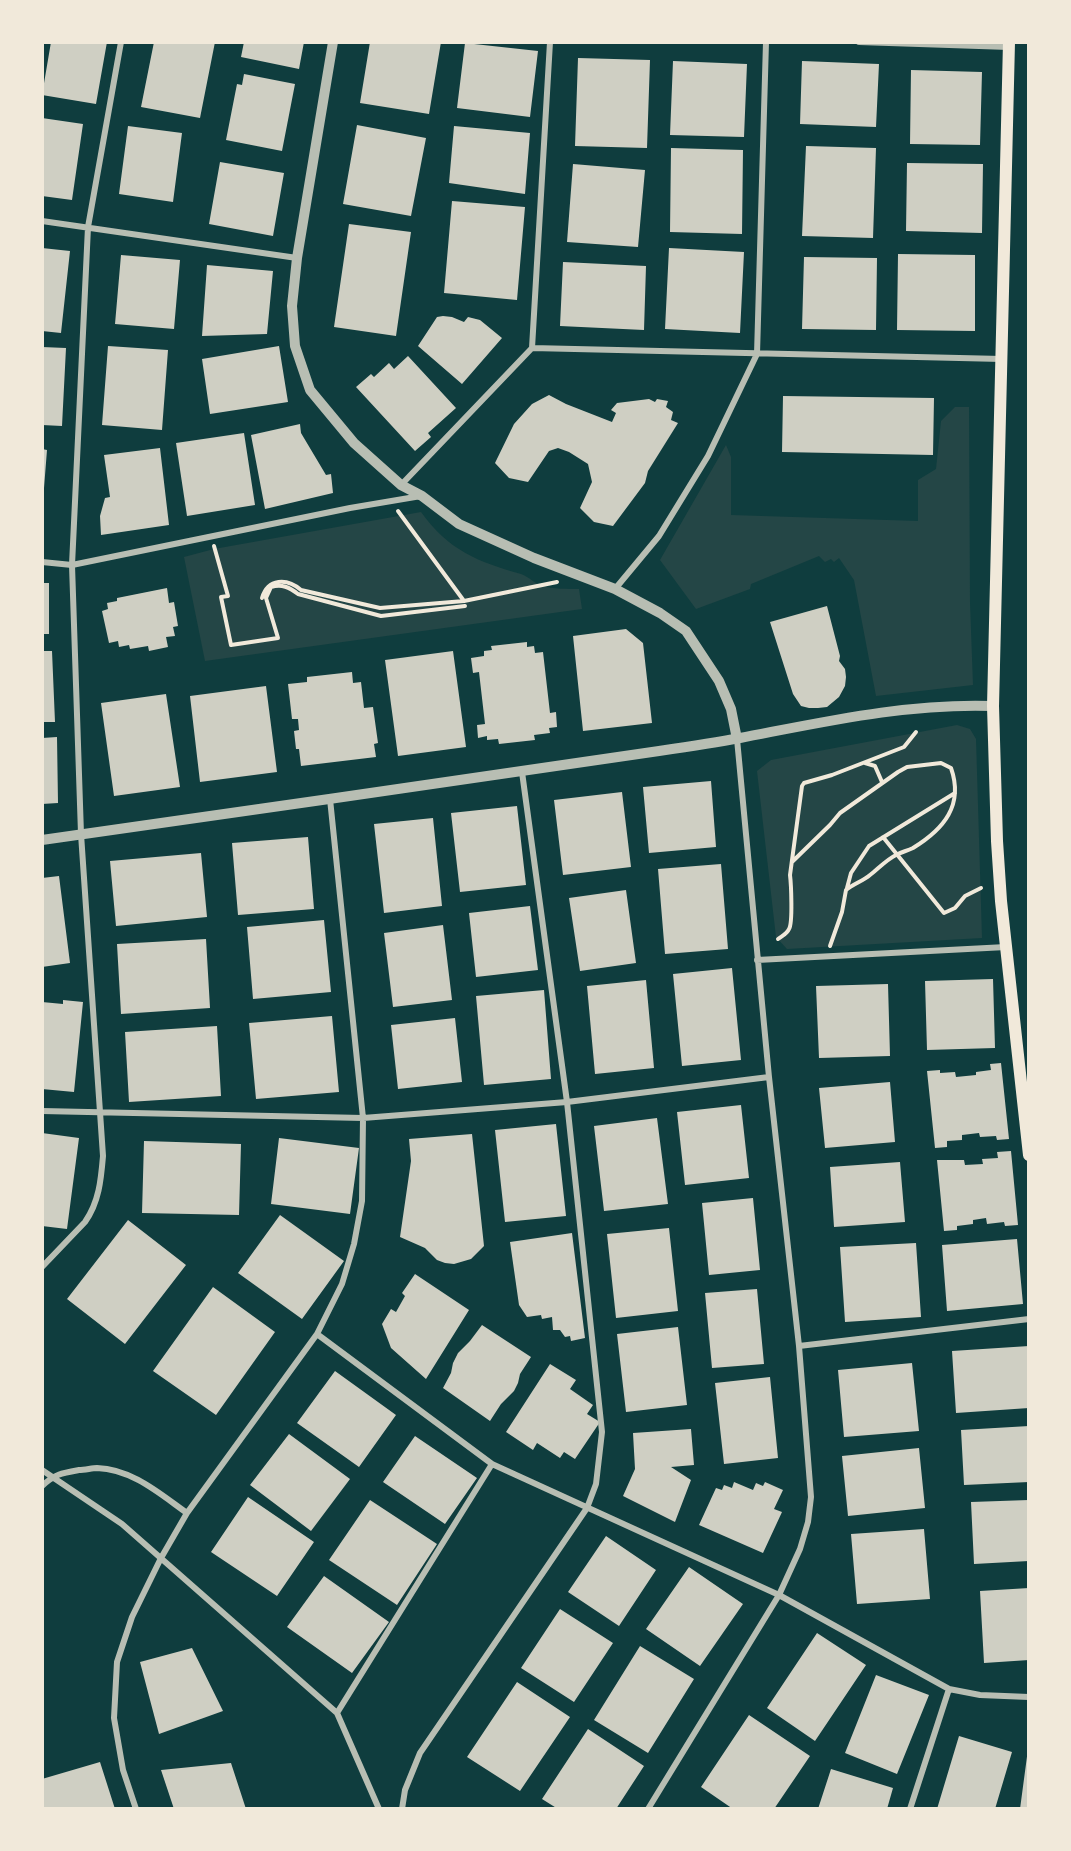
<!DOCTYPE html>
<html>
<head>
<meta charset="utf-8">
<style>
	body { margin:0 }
	#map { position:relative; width:1071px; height:1851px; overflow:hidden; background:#0f3d3e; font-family:"DM Sans",sans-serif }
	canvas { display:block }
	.frame { position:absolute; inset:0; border:44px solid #f1e9da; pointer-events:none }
</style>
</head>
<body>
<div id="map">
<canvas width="1071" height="1851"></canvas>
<div class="frame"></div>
</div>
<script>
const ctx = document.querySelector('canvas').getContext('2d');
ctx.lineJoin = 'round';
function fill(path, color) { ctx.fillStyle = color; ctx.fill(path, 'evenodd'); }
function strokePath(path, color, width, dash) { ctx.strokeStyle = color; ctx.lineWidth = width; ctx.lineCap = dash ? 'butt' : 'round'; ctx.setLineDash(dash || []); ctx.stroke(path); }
const green = new Path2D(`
	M 955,407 L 969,407 L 970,603 L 973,685 L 876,696 L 854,580 L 839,558 L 834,562 L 831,559 L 825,562 L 819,556 L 751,584 L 750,589 L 696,609 L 660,560 L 726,445 L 731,457 L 731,515 L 918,521 L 918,480 L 936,469 L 941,421 Z
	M 421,512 C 448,550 478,562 521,574 C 529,577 534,583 542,586 C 553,589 567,589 579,589 L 582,609 L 205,661 L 184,557 L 214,549 Z
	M 957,725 L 970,729 L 976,739 L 982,938 L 787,949 L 776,937 L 757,771 L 771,760 Z`);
const building = new Path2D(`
	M 51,42 L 107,42 L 96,104 L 42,95 Z
	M 154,42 L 215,42 L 200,118 L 141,107 Z
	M 244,42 L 304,42 L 299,69 L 241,57 Z
	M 370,42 L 441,42 L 429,114 L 360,103 Z
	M 465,43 L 538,51 L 530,117 L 457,108 Z
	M 578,58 L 650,60 L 647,148 L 575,146 Z
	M 673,61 L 747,64 L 744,137 L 670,135 Z
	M 802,61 L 879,64 L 876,127 L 800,124 Z
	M 911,70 L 982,72 L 980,145 L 910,144 Z
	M 244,74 L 295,84 L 282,151 L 226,140 L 237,84 L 242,85 Z
	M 42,118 L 83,124 L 72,200 L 42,196 Z
	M 357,125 L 426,138 L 411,216 L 343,204 Z
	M 128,126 L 182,133 L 173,202 L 119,194 Z
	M 454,126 L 530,133 L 525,194 L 449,183 Z
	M 806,146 L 876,148 L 873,238 L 802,236 Z
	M 671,148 L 743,150 L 742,234 L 670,232 Z
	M 220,162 L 284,173 L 273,236 L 209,224 Z
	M 907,163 L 983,164 L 982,233 L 906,231 Z
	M 573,164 L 645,170 L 638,247 L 567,242 Z
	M 452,201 L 525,207 L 517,300 L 444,293 Z
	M 349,224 L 411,232 L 396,336 L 334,327 Z
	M 42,248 L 70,251 L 61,333 L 42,331 Z
	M 669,248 L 744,252 L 740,333 L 665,329 Z
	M 898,254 L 975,255 L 975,331 L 897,330 Z
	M 121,255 L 180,260 L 174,329 L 115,324 Z
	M 804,257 L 877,258 L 876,330 L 802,329 Z
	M 563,262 L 646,266 L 644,330 L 560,326 Z
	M 207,265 L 273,271 L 267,334 L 202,336 Z
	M 443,316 L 452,317 L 464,322 L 468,317 L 480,320 L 502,338 L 462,384 L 418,346 L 437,317 Z
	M 108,346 L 168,350 L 162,430 L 102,425 Z
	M 279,346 L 288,402 L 210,414 L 202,359 Z
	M 42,347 L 66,348 L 62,426 L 42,425 Z
	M 408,356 L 456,408 L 428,433 L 431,437 L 415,451 L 356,387 L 371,374 L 374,377 L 389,363 L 394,369 Z
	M 549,395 L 566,404 L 612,422 L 616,413 L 611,410 L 617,403 L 649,399 L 655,402 L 657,399 L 668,401 L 666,407 L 673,412 L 671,420 L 678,423 L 648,471 L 645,483 L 613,526 L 594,522 L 580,508 L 592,482 L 588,464 L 569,452 L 558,448 L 549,451 L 528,482 L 509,478 L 495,463 L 514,424 L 532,404 Z
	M 783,396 L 934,398 L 933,455 L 782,452 Z
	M 300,424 L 301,433 L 326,475 L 331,474 L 333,493 L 265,509 L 251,435 Z
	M 244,433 L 255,505 L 187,516 L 176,443 Z
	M 160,448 L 169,525 L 101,535 L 100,516 L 105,498 L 110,497 L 104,455 Z
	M 42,449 L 47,450 L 44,488 L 42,488 Z
	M 42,583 L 49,583 L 49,634 L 42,634 Z
	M 167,588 L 169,603 L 174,602 L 178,626 L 173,627 L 175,636 L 166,637 L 168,647 L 149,651 L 148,646 L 130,649 L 129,645 L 119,647 L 118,641 L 109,643 L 102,611 L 108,609 L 107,603 L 117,601 L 117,598 Z
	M 827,606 L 840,656 L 839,661 L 845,669 L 846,677 L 845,686 L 839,697 L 827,707 L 818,708 L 809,708 L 801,706 L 793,694 L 770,622 Z
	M 626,629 L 643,643 L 652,723 L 583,731 L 573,636 Z
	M 527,642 L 527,647 L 534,646 L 535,653 L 543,652 L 550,713 L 556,712 L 557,727 L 549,728 L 550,733 L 534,735 L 535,740 L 499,744 L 498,739 L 487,740 L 487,736 L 478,738 L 477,725 L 485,724 L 479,672 L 473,673 L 471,658 L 484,656 L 484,651 L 492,650 L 491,646 Z
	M 42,651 L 52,651 L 55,722 L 42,722 Z
	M 453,651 L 466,747 L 398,756 L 385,660 Z
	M 352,672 L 353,683 L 361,682 L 364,708 L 373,707 L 378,743 L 374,744 L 376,757 L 301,766 L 299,749 L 296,749 L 294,731 L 299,730 L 298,719 L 292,719 L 288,684 L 307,682 L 307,677 Z
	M 266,686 L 277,772 L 200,782 L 190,696 Z
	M 166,694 L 180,787 L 114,796 L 101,703 Z
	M 57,737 L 58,803 L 42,804 L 42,738 Z
	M 711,781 L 716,847 L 649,853 L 643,787 Z
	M 622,792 L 631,867 L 563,875 L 554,800 Z
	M 517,806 L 526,885 L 460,892 L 451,813 Z
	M 433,818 L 442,906 L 384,913 L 374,824 Z
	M 308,837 L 314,909 L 238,915 L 232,843 Z
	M 201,853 L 207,917 L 116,926 L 110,861 Z
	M 721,864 L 728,949 L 665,954 L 658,869 Z
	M 59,876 L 70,963 L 42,967 L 42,878 Z
	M 626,890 L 636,963 L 580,971 L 569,898 Z
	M 530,906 L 538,970 L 476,977 L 469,913 Z
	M 324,920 L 331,992 L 253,999 L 247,927 Z
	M 443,925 L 452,1000 L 393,1007 L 384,933 Z
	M 206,939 L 210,1008 L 121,1014 L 117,944 Z
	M 732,968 L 741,1060 L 682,1066 L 673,974 Z
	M 993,979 L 995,1048 L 927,1050 L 925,981 Z
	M 646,980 L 654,1068 L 595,1074 L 587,986 Z
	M 888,984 L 890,1056 L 819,1058 L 816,986 Z
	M 544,990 L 551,1079 L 484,1085 L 476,996 Z
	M 63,1000 L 83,1002 L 74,1092 L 42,1089 L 42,1002 L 63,1004 Z
	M 332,1016 L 339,1092 L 256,1099 L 249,1023 Z
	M 455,1018 L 462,1082 L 398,1089 L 391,1025 Z
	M 217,1026 L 221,1096 L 129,1102 L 125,1032 Z
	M 1001,1063 L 1009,1139 L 997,1140 L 996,1136 L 980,1137 L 979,1133 L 962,1135 L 962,1140 L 947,1141 L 947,1147 L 935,1148 L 927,1071 L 940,1070 L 940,1073 L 955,1072 L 956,1077 L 976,1075 L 976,1072 L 991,1070 L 990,1064 Z
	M 890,1082 L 895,1142 L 825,1148 L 819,1088 Z
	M 741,1105 L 749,1178 L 685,1185 L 677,1112 Z
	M 657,1118 L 668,1204 L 604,1211 L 594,1126 Z
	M 556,1124 L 566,1216 L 505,1222 L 495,1130 Z
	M 42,1133 L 79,1138 L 67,1229 L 42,1226 Z
	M 472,1134 L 484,1246 L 471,1259 L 454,1264 L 445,1263 L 437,1260 L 425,1248 L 400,1237 L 411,1161 L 409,1139 Z
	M 279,1138 L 359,1148 L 350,1214 L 271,1204 Z
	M 144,1141 L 241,1144 L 239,1215 L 142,1213 Z
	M 1011,1151 L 1018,1225 L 1005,1226 L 1004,1222 L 987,1224 L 986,1218 L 973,1220 L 973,1224 L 957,1226 L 957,1230 L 944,1231 L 937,1160 L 964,1160 L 965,1165 L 983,1164 L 982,1159 L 998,1158 L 997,1152 Z
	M 900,1162 L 905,1222 L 834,1227 L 830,1167 Z
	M 753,1198 L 760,1270 L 709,1275 L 702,1203 Z
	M 280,1215 L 344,1261 L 302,1319 L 238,1273 Z
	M 128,1220 L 186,1265 L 125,1344 L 67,1299 Z
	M 669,1228 L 678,1311 L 616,1318 L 607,1234 Z
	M 572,1233 L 585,1338 L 571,1341 L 570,1336 L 565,1337 L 560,1330 L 553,1330 L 552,1317 L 542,1319 L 541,1315 L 527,1317 L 519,1305 L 510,1242 Z
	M 1017,1239 L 1023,1304 L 947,1311 L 942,1245 Z
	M 916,1243 L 921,1317 L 845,1322 L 840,1247 Z
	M 415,1274 L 469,1310 L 426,1379 L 391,1348 L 382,1324 L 391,1309 L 396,1312 L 405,1296 L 402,1293 Z
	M 213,1287 L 275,1332 L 216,1415 L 153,1371 Z
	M 757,1289 L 764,1364 L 712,1368 L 705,1293 Z
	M 482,1325 L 531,1357 L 520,1374 L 518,1383 L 514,1391 L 501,1404 L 490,1421 L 443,1388 L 451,1373 L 453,1363 L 458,1353 L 470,1341 Z
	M 678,1327 L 687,1405 L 626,1412 L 617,1334 Z
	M 1029,1346 L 1029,1408 L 956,1413 L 952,1351 Z
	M 912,1363 L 919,1431 L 844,1437 L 838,1370 Z
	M 550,1364 L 576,1380 L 570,1389 L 593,1405 L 587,1414 L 600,1422 L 575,1459 L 564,1452 L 560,1458 L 537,1443 L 533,1450 L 506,1432 Z
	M 335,1371 L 396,1415 L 359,1467 L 297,1423 Z
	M 770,1377 L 778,1458 L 724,1464 L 715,1383 Z
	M 1029,1426 L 1029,1482 L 964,1485 L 961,1430 Z
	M 691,1429 L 694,1465 L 671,1467 L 691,1480 L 675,1522 L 623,1496 L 635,1469 L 633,1433 Z
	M 289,1434 L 350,1479 L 311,1531 L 250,1485 Z
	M 415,1436 L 477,1478 L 445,1524 L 383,1482 Z
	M 919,1448 L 925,1508 L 848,1516 L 842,1456 Z
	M 734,1482 L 753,1490 L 756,1483 L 763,1486 L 765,1482 L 783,1490 L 774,1509 L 782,1512 L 763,1553 L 699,1525 L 716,1488 L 722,1490 L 724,1485 L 732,1488 Z
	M 248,1497 L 314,1542 L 277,1596 L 211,1552 Z
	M 370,1500 L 437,1544 L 397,1605 L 329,1560 Z
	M 1029,1500 L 1029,1561 L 974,1564 L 971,1502 Z
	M 924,1529 L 930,1599 L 857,1604 L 851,1534 Z
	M 606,1536 L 656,1570 L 619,1626 L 568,1592 Z
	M 689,1567 L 743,1604 L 700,1666 L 646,1629 Z
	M 324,1576 L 389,1622 L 352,1673 L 287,1627 Z
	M 1029,1588 L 1029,1660 L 984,1663 L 980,1591 Z
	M 560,1609 L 613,1643 L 574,1702 L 521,1668 Z
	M 817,1633 L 866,1665 L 815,1741 L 767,1708 Z
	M 640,1646 L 694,1679 L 648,1753 L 594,1720 Z
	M 192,1648 L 223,1711 L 159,1734 L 140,1662 Z
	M 876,1675 L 929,1695 L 897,1774 L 845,1753 Z
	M 517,1682 L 570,1717 L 520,1791 L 467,1757 Z
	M 749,1715 L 810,1756 L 774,1809 L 733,1809 L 701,1787 Z
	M 588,1729 L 644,1766 L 616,1809 L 558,1809 L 542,1799 Z
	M 959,1736 L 1012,1752 L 995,1809 L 937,1809 Z
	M 1028,1749 L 1029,1749 L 1029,1809 L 1020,1809 Z
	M 100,1762 L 115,1809 L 42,1809 L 42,1779 Z
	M 231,1763 L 246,1809 L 174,1809 L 161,1770 Z
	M 831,1769 L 893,1788 L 887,1809 L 818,1809 Z`);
const path = new Path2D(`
	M 214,546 L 228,596 L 221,597 L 231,645 L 278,638 L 266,598 L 271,587 C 282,584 289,587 298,594 L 381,616 L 465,606
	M 262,598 C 268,578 287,578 301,590 L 380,608 L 464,601 L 398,511
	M 464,601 L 557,582
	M 865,763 L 875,766 L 882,782
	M 883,837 L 944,913 L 955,908 L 965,896 L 981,888
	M 792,862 L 830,825 L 840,813 L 898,772 L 907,767 L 941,763 L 951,768 C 964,805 944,829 913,848 C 907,851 901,852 896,855 C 886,860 878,869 870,875 C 863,881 853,884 846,890 L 842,912 L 830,946
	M 847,888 L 851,873 L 869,846 L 955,793
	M 778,939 C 782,936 787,934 789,929 C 793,923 791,883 790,875 L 802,786 L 804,783 L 832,775 L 904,747 L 916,732`);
const minor = new Path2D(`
	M 859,42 L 1009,47
	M 42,221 L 297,258
	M 532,348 L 1002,359
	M 401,485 L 532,348 L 550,42
	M 42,562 L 72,565 L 350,508 L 421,496
	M 615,589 L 659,536 L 708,456 L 757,354 L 766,42
	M 757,960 L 1006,947
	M 42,1111 L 363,1118 L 567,1102 L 769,1077
	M 42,1267 L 85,1222 C 99,1202 101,1180 103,1156 L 81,834 L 72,565 L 88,227 L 121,42
	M 317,1334 L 492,1464 L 779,1595 L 949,1689 L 980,1695 L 1029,1697
	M 799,1346 L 1029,1319
	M 42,1470 L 122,1524 L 337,1713 L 379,1809
	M 42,1486 C 55,1474 62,1473 79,1470 C 85,1470 92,1468 97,1468 C 132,1469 160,1494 187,1513
	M 337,1713 L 492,1464
	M 136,1809 L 123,1770 L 114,1718 L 117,1662 L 132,1617 L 161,1558 L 187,1513 L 317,1334 L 342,1284 L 354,1244 L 362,1201 L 363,1118 L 330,799
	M 402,1809 L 405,1790 L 420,1753 L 587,1508 L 596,1484 L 602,1432 L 567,1102 L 522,772
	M 648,1809 L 779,1595 L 800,1549 L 808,1522 L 811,1497 L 799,1346 L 769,1077 L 737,739
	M 910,1809 L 949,1689`);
const tertiary = new Path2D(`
	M 333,42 L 297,258 L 292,306 L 295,346 L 310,390 L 354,443 L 401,485 L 422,496 L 459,524 L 534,558 L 615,589 L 660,613 L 686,631 L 719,681 L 731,709 L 737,739
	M 42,840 C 248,810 453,782 659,751 C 686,747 713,743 740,738 C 824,722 907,703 993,706`);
const secondary = new Path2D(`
	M 1009,42 L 993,706 L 997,841 L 1001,901 L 1029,1155`);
fill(green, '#244646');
fill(building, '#cfcfc3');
strokePath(path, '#f1e9da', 4);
strokePath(minor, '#b8beb3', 6);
strokePath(tertiary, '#b8beb3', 10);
strokePath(secondary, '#f1e9da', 12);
</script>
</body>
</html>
